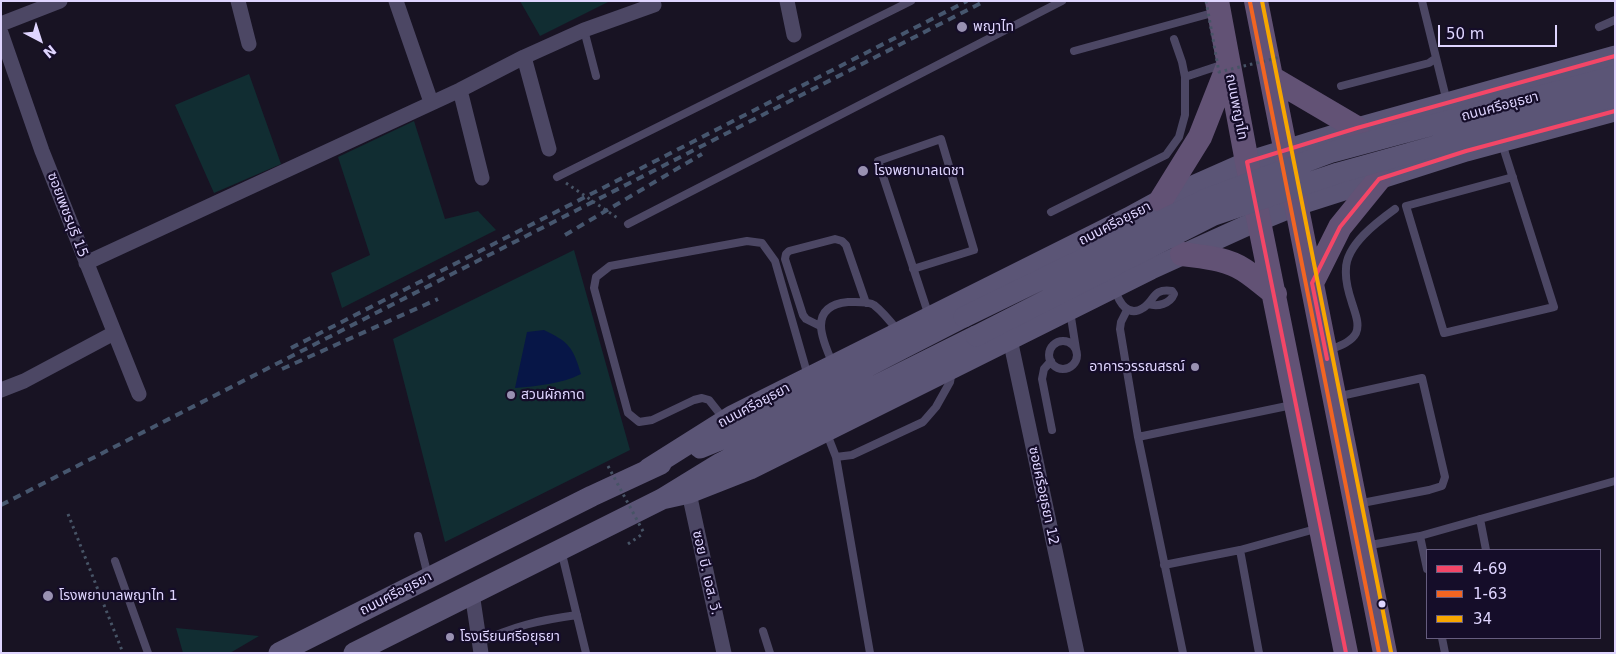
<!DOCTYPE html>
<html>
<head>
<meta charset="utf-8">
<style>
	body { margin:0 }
	#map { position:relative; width:1616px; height:654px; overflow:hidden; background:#181323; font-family:"DejaVu Sans",sans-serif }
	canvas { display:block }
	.frame { position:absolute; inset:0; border:2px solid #dfd5ff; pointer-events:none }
	.legend { position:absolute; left:1426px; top:549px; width:175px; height:90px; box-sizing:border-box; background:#150d29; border:1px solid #665d7f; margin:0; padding:6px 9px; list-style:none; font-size:15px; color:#dfd5ff }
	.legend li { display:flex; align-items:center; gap:10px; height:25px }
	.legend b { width:25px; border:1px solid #665d7f }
	.north { position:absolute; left:15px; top:15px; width:50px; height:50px; -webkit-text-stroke:4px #150d29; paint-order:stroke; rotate:140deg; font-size:14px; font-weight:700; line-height:20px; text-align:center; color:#dfd5ff }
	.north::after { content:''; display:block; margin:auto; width:18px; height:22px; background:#dfd5ff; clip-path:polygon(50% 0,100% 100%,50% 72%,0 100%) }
	.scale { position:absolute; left:1438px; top:25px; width:119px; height:22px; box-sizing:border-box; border:2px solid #dfd5ff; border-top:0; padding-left:6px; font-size:15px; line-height:18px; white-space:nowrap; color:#dfd5ff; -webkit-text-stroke:4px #150d29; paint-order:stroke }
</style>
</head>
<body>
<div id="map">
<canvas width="1616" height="654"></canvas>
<div class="frame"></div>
<ul class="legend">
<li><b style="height:6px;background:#f34667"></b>4-69</li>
<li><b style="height:6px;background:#f26522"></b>1-63</li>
<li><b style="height:6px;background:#f7a600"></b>34</li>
</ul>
<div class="north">N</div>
<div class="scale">50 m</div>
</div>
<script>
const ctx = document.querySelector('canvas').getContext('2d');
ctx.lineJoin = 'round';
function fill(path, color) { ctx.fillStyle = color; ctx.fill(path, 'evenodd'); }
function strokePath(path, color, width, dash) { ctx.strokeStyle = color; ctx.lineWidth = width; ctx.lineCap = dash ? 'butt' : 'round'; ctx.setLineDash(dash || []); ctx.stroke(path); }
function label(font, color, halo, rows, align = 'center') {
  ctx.font = font + ' "DejaVu Sans","Noto Sans Thai",sans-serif'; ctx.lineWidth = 4.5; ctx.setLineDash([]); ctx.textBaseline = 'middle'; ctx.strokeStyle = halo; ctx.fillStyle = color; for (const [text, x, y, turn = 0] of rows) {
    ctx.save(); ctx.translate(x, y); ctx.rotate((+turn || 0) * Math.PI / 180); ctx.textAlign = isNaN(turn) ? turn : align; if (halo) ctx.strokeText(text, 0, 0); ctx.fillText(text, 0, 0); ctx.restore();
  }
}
const green = new Path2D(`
	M 520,1 L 610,1 L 540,36 Z
	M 249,74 L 281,164 L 214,193 L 175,105 Z
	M 414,121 L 445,219 L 478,211 L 496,230 L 342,308 L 331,273 L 370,255 L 338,157 Z
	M 574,250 L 630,450 L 445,542 L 393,339 Z
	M 176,628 L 259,636 L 230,653 L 183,653 Z`);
const water = new Path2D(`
	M 544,330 C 569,342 573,347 581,374 C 561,384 537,386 515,388 L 527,332 Z`);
const path = new Path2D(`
	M 566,183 L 619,219
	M 68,514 L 123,653
	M 628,544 L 644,533`);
const service = new Path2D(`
	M 1422,1 L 1447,102
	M 1599,27 L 1615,20
	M 584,30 L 596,76
	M 1074,51 L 1216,12
	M 1185,77 L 1224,64
	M 1341,86 L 1429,63 L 1436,58
	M 1502,142 L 1505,153 L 1554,307 L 1444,333 L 1406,206 L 1513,177
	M 557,177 L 911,1
	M 1051,212 L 1166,155 L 1179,137 L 1185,115 L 1185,77 L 1182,62 L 1174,39
	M 628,224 L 1062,1
	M 913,269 L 974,250 L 941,139 L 878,161 L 929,316
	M 1115,290 C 1119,302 1128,318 1143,308 C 1155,301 1152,288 1172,291 L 1174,294 C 1170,304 1158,307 1148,304
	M 1127,310 L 1121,322 L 1120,329 L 1138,437 L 1183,653
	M 1070,311 L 1076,349
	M 820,326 L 806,319 L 803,315 L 785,259 L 786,254 L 789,251 L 835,239 L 842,241 L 846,245 L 866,303
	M1049 355a14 14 0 1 1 28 0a14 14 0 1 1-28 0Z
	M 1327,351 C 1336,347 1351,343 1356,333 C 1360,324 1355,313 1352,303 C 1349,294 1345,280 1346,269 C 1346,245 1377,222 1395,209
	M 1051,361 L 1044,369 L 1042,379 L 1052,430
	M 833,364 C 822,340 807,306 848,302 C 856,302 868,301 874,305 C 883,312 891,322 898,331
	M 1336,397 L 1422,378 L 1445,477 L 1442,486 L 1429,490 L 1357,504
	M 724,419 L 709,400 L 702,398 L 694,400 L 652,420 L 639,422 L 628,413 L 594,288 L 596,277 L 610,266 L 747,241 L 762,243 L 775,261 L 808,376
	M 827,434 L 836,457 L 852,455 L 923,422 L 936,407 L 950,382 L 952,371
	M 1138,437 L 1292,405
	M 836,457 L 870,653
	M 1480,519 L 1486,550
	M 418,536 L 428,576
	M 1420,536 L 1427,569
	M 1365,546 L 1420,536 L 1615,481
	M 561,550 L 586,653
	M 1240,550 L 1259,653
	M 115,561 L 148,653
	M 1164,565 L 1240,550 L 1319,528
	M 763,631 L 770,653
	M 1442,638 L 1445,653
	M 479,643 C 512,626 541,620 577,615`);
const minor = new Path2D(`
	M 238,1 L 249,44
	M 396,1 L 431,102
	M 787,1 L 794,35
	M 1,24 L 60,1
	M 1,33 L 42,151 L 139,394
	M 524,57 L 549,149
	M 460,90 L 482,178
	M 86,263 L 460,90 L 524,57 L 584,30 L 654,5
	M 1010,339 L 1077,653
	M 1,390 L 24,381 L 114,333
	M 689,493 L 724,653
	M 472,593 L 481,653`);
const secondary = new Path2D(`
	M 700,448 L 742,431 L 964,317
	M 648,469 L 732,416 L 1128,218 L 1161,200 L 1247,162 L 1357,128 L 1615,56
	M 662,499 L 689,493 L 750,469 L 1151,269 L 1248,225 L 1297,205 L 1466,151 L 1615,111
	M 279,653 L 592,496 L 661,464
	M 354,653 L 662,499 L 719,464 L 976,336`);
const primary = new Path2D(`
	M 1217,1 L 1247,162 L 1346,653
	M 1256,1 L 1385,653
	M 1272,78 L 1357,128
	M 1161,200 L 1200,137 L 1228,66
	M 1182,254 C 1203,257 1226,258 1244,270 C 1255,277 1265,286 1275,294
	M 1312,283 L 1340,227 L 1379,179`);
const rail = new Path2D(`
	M 565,235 L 702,154
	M 291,348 L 967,1
	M 282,369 L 438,299
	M 1,505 L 985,1`);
const pathBridge = new Path2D(`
	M 1206,1 L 1219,72 L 1281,57
	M 608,466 L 644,533`);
const secondaryBridge = new Path2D(`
	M 964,317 L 1206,199 L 1332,152 L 1615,76
	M 976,336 L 1214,215 L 1338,173 L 1615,96`);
const bus1 = new Path2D(`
	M 1327,359 L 1312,283 L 1340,227 L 1379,179 L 1466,151 L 1615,111
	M 1346,653 L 1247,162 L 1357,128 L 1615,56`);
const bus2 = new Path2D(`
	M 1250,2 L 1379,653`);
const bus3 = new Path2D(`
	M 1262,1 L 1391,652`);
const markers = [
	[962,27,6,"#9991b2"],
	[863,171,6,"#9991b2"],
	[1195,367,5,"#9991b2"],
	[511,395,5,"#9991b2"],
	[48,596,6,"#9991b2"],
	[1382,604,4.5,"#dfd5ff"],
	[450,637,5,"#9991b2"]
];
const poiNames = [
	["พญาไท",973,27],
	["โรงพยาบาลเดชา",874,171],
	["อาคารวรรณสรณ์",1185,367,"right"],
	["สวนผักกาด",521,395],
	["โรงพยาบาลพญาไท 1",59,596],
	["โรงเรียนศรีอยุธยา",460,637]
];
const streetNames = [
	["ถนนพญาไท",1236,107,79],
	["ถนนศรีอยุธยา",1500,107,-15],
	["ซอยเพชรบุรี 15",67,215,69],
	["ถนนศรีอยุธยา",1115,224,-27],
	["ถนนศรีอยุธยา",754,406,-28],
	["ซอยศรีอยุธยา 12",1043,496,78],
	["ซอย บี. เอส. วี.",706,573,77],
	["ถนนศรีอยุธยา",396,594,-27]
];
fill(green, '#112d32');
fill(water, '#071647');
strokePath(path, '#475466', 3, [2.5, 4]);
strokePath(service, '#4c4764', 8);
strokePath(minor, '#4c4764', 15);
strokePath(secondary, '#5b5576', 21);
strokePath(primary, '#625275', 24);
strokePath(rail, '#46566e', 4, [8, 6]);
strokePath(pathBridge, '#475466', 3, [2.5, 4]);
strokePath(secondaryBridge, '#5b5576', 21);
strokePath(bus1, '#f34667', 4);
strokePath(bus2, '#f26522', 4);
strokePath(bus3, '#f7a600', 4);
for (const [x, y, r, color] of markers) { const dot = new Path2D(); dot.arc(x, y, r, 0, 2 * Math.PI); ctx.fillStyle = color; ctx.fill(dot); strokePath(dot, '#150d29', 2); }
label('14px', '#dfd5ff', '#150d29', poiNames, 'left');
label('14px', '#dfd5ff', '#150d29', streetNames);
</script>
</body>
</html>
